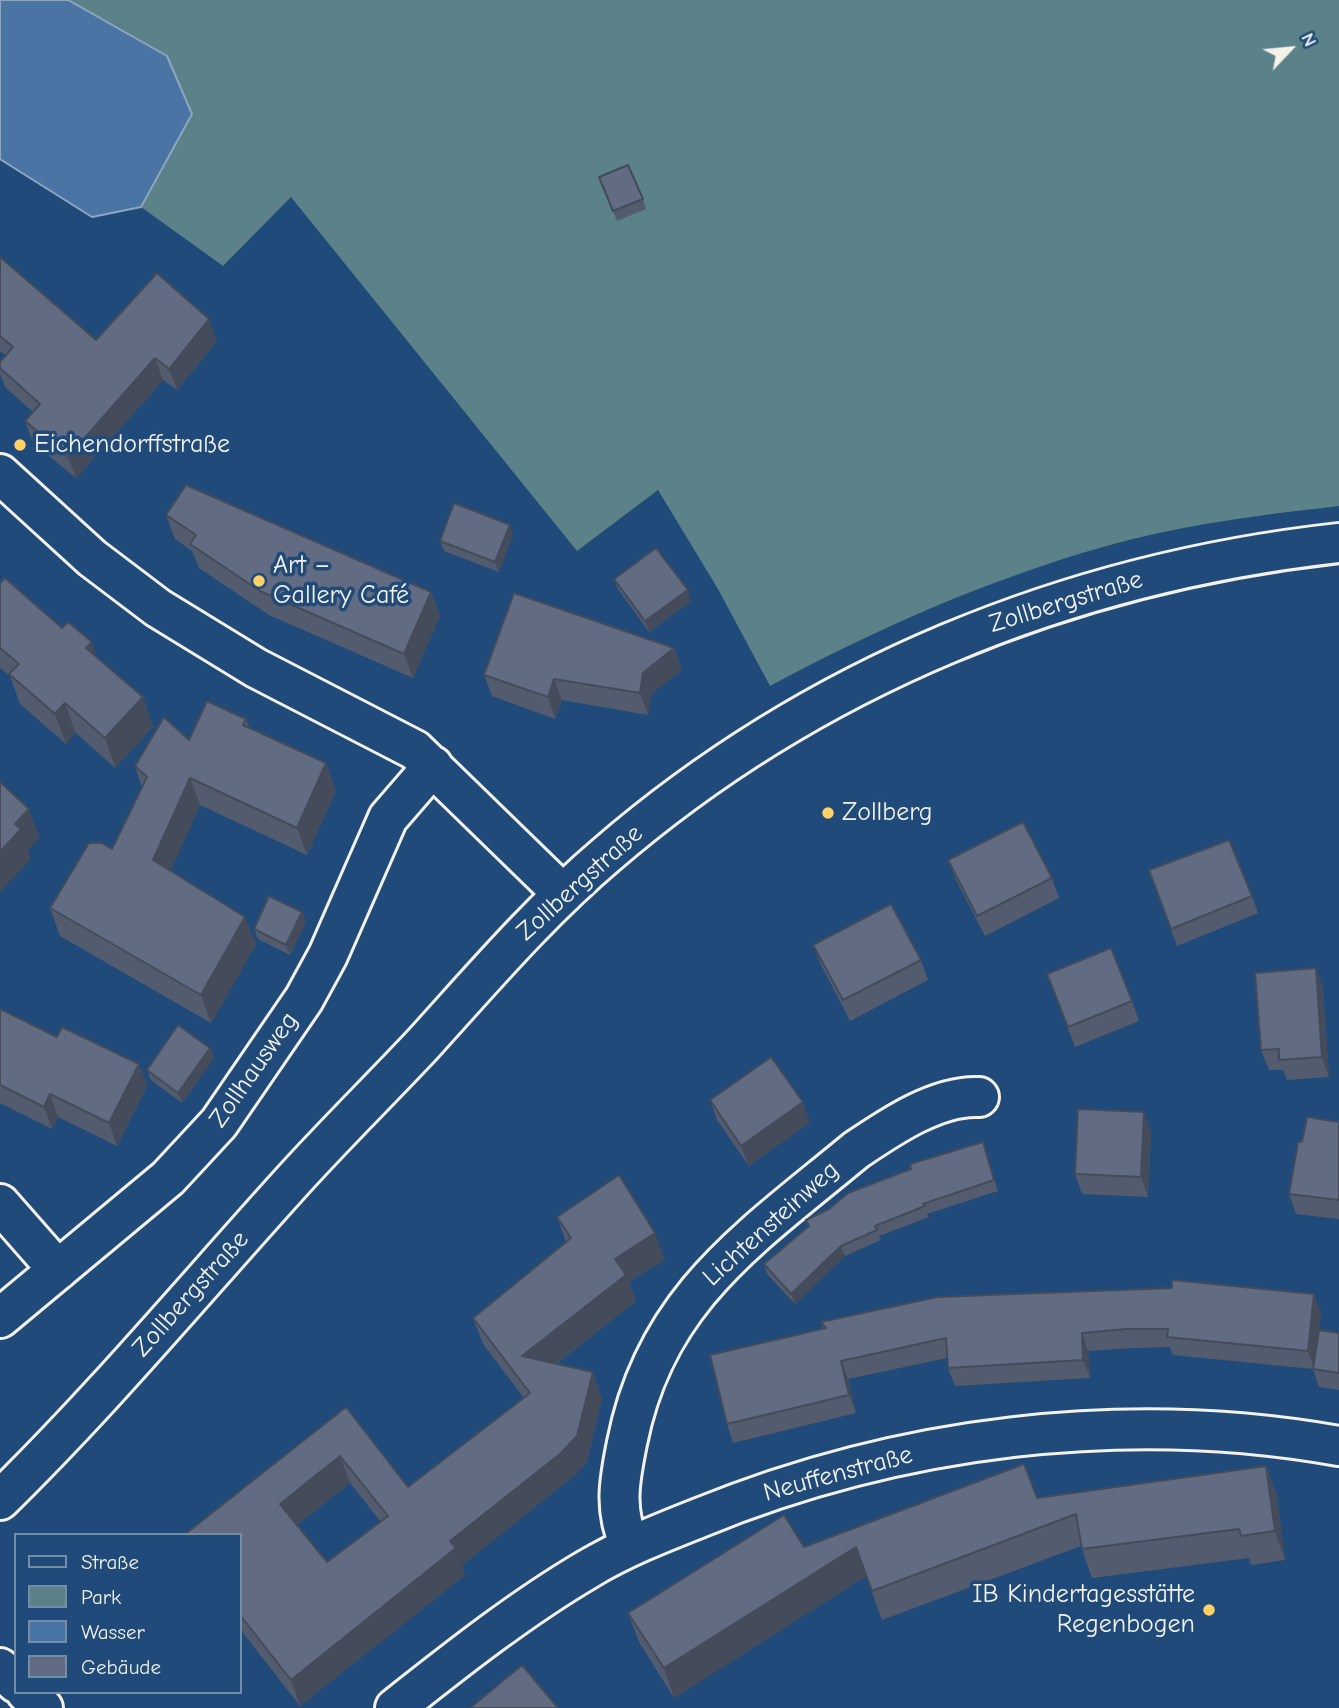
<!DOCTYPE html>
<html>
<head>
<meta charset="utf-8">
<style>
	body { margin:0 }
	#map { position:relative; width:1339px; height:1708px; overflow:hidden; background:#1f4a7a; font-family:"Comic Neue",sans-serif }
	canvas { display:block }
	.legend { position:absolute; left:14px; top:1533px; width:228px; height:161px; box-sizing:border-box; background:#1f4a7a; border:2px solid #748da6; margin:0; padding:9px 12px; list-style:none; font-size:21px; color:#f4f1e8 }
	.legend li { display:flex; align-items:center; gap:14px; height:35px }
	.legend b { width:35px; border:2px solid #748da6 }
	.north { position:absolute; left:1255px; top:14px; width:70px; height:70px; -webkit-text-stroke:5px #1f4a7a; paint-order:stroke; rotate:64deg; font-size:19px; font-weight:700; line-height:28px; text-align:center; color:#f4f1e8 }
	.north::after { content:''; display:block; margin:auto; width:24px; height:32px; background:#f4f1e8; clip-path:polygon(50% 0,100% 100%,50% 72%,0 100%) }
</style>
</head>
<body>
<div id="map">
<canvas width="1339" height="1708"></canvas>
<ul class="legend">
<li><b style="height:9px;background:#1f4a7a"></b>Straße</li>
<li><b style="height:19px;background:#5a8288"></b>Park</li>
<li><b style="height:19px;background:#4974a3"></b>Wasser</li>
<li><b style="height:19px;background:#616b81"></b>Gebäude</li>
</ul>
<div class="north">N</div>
</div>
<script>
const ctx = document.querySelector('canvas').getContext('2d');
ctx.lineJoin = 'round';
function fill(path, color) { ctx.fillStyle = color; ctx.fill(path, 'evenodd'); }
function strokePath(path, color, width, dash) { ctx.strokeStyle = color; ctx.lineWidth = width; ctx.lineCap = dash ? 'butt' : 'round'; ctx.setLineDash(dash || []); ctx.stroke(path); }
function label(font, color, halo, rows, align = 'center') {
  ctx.font = font + ' "Comic Neue",sans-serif'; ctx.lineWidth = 7; ctx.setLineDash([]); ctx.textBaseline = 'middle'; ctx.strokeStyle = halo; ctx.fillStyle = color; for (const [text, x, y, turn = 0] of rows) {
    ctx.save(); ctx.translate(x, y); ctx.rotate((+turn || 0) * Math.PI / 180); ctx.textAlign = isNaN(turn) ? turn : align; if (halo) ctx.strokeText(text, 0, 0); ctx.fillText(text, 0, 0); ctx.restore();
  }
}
const green = new Path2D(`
	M 68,0 L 1339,0 L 1339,506 C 1260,515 1180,525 1103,547 C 987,580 876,629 770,686 L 718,589 L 658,490 L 577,551 L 291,197 L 223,266 L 141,207 L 192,113 L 167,56 Z`);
const water = new Path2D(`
	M 0,0 L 68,0 L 167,56 L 192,114 L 141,207 L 92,217 L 0,159 Z`);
const minor = new Path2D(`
	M 0,474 L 92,558 L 158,608 L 256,668 L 415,750 L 563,894
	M 0,1204 L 58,1270
	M 0,1318 L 168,1178 L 219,1123 L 304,999 L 328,955 L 388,818 L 433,766
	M 630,1546 C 614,1510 619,1482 627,1443 C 655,1299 750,1238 856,1150 C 890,1127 937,1095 979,1097
	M 0,1668 L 16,1683
	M 26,1692 L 43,1708
	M 395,1708 C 457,1659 520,1609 588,1569 C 623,1548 661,1533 699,1518 C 899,1436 1125,1408 1339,1446`);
const major = new Path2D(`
	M 0,1500 C 101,1401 193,1291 288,1186 C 331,1138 378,1092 423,1044 C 482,979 539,912 606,855 C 813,676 1069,573 1339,543`);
const wall = new Path2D(`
	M 599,177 L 643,199 L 646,209 L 617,221 Z
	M 0,257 L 96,340 L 217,341 L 177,390 L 163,380 L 76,478 L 33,443 L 25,421 L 33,412 L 5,387 L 0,374 L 0,362 L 6,356 L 0,351 Z
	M 166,515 L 431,592 L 440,616 L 413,678 L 269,615 L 199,568 L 192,551 L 175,539 Z
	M 513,535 L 499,572 L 444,551 L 440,541 Z
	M 614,579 L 691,601 L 649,632 L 618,589 Z
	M 0,583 L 62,628 L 92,642 L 97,658 L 143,697 L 153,727 L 115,768 L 75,732 L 66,744 L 20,704 L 10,676 L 0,668 Z
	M 674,648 L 682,670 L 651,694 L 648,715 L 562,700 L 555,719 L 492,696 L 484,675 Z
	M 246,719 L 249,727 L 326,763 L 336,791 L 307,855 L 200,805 L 170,871 L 256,944 L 211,1023 L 60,936 L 50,908 L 112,849 L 142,787 L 135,766 L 189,740 Z
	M 948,860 L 1052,878 L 1059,898 L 985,936 L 956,880 Z
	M 1149,870 L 1252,896 L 1258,913 L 1177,946 Z
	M 302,912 L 306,922 L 290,955 L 258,939 L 254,929 Z
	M 813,945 L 921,960 L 928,980 L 850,1021 L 821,965 Z
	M 1316,968 L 1323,989 L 1329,1077 L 1287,1080 L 1283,1070 L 1269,1070 L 1261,1050 Z
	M 1047,974 L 1132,1001 L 1139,1021 L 1075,1047 Z
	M 0,1009 L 57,1037 L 139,1064 L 147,1086 L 117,1146 L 58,1117 L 52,1129 L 0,1103 Z
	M 210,1048 L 214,1058 L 182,1103 L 151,1080 L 147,1070 Z
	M 710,1100 L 810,1122 L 749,1166 L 717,1120 Z
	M 1144,1112 L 1151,1132 L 1148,1197 L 1082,1194 L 1075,1174 Z
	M 1339,1122 L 1339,1219 L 1296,1214 L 1289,1194 Z
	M 983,1142 L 998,1191 L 927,1214 L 929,1217 L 879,1236 L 881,1240 L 845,1256 L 795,1304 L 767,1274 L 764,1264 L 808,1227 L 806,1220 Z
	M 557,1217 L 665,1259 L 629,1282 L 636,1301 L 556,1364 L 602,1398 L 587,1462 L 569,1480 L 462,1565 L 465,1575 L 300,1706 L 240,1629 L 240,1535 L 346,1407 L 408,1487 L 524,1398 L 483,1344 L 473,1318 L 566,1242 ZM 350,1483 L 381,1522 L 327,1562 L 297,1525 Z
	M 1321,1312 L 1319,1330 L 1339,1333 L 1339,1390 L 1319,1387 L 1313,1369 L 1173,1355 L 1170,1347 L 1133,1348 L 1088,1351 L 1090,1378 L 955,1386 L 948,1368 L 947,1358 L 848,1379 L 856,1413 L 733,1443 L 727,1424 L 823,1328 L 821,1322 Z
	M 1266,1466 L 1277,1496 L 1285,1560 L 1251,1565 L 1249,1558 L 1092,1578 L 1081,1546 L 882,1620 L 866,1576 L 674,1698 L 639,1642 L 628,1613 L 804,1547 L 1037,1498 Z`);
const shadedWall = new Path2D(`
	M 209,319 L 217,341 L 177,390 L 169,369 Z
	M 155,358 L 163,380 L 76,478 L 68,457 Z
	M 510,525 L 513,535 L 499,572 L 495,562 Z
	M 688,590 L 691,601 L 649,632 L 645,621 Z
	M 431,592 L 440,616 L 413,678 L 404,654 Z
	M 92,642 L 102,672 L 86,648 Z
	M 674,648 L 682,670 L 651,694 L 648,715 L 640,693 L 643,673 Z
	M 554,679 L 562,700 L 555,719 L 548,697 Z
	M 143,697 L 153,727 L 115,768 L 105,738 Z
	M 65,703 L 75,732 L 66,744 L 55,714 Z
	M 326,763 L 336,791 L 307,855 L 297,828 Z
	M 190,778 L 200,805 L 163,888 L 153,860 Z
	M 29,809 L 40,838 L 28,850 L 31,859 L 0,892 L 0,852 L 15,824 Z
	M 302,912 L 306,922 L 290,955 L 286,945 Z
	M 245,917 L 256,944 L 211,1023 L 201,995 Z
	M 1316,968 L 1323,989 L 1329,1077 L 1322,1057 Z
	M 210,1048 L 214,1058 L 182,1103 L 178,1093 Z
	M 139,1064 L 147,1086 L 117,1146 L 109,1123 Z
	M 50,1094 L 58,1117 L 52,1129 L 44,1107 Z
	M 803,1102 L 810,1122 L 749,1166 L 741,1146 Z
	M 1144,1112 L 1151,1132 L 1148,1197 L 1141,1177 Z
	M 655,1233 L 665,1259 L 629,1282 L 636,1301 L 532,1382 L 522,1356 L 615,1259 Z
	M 841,1246 L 845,1256 L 795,1304 L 791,1294 Z
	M 1314,1294 L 1321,1312 L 1315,1369 L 1308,1351 Z
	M 1082,1333 L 1088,1351 L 1090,1378 L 1083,1360 Z
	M 841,1361 L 848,1379 L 856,1413 L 849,1395 Z
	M 593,1372 L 602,1398 L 587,1462 L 569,1480 L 462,1565 L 465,1575 L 300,1706 L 291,1680 L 450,1541 Z
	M 340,1456 L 350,1483 L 290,1530 L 280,1504 Z
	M 1266,1466 L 1277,1496 L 1285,1560 L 1275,1531 Z
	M 856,1547 L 866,1576 L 674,1698 L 664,1668 Z`);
const building = new Path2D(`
	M 628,165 L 643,199 L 613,211 L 599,177 Z
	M 0,257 L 96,340 L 157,273 L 209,319 L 169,369 L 155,358 L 68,457 L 25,421 L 40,404 L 0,368 L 0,362 L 13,347 L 0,336 Z
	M 186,485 L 431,592 L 404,654 L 260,591 L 190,544 L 196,535 L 166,515 Z
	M 454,503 L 510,525 L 495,562 L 440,541 Z
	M 656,548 L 688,590 L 645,621 L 614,579 Z
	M 5,578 L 62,628 L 68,622 L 92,642 L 86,648 L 143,697 L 105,738 L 65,703 L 55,714 L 9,674 L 19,664 L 0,648 L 0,583 Z
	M 514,593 L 674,648 L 643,673 L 640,693 L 554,679 L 548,697 L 484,675 Z
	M 207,701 L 246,719 L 243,725 L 326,763 L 297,828 L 190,778 L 153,860 L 245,917 L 201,995 L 50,908 L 89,843 L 102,843 L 112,849 L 147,777 L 135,766 L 164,717 L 189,740 Z
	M 0,782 L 29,809 L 15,824 L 21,829 L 0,852 Z
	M 1023,822 L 1052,878 L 977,916 L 948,860 Z
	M 1229,840 L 1252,896 L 1171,929 L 1149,870 Z
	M 269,896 L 302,912 L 286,945 L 254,929 Z
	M 891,904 L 921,960 L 843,1000 L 813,945 Z
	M 1111,948 L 1132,1001 L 1068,1027 L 1047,974 Z
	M 1316,968 L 1322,1057 L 1279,1060 L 1279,1049 L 1261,1050 L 1255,973 Z
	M 0,1009 L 57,1037 L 62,1027 L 139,1064 L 109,1123 L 50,1094 L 44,1107 L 0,1085 Z
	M 178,1025 L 210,1048 L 178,1093 L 147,1070 Z
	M 771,1057 L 803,1102 L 741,1146 L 710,1100 Z
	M 1078,1109 L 1144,1112 L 1141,1177 L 1075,1174 Z
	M 1307,1117 L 1339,1122 L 1339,1200 L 1289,1194 L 1298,1142 L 1302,1142 Z
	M 983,1142 L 994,1180 L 923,1204 L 925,1206 L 875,1226 L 877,1230 L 841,1246 L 791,1294 L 764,1264 L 809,1226 L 806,1220 L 829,1209 L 848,1193 L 911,1169 L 910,1164 Z
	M 619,1175 L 655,1233 L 615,1259 L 626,1275 L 522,1356 L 593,1372 L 577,1436 L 560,1454 L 450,1541 L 456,1548 L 291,1680 L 240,1615 L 240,1535 L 184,1535 L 346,1407 L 408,1487 L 530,1393 L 473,1318 L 571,1238 L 557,1217 ZM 340,1456 L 388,1516 L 327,1562 L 280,1504 Z
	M 1172,1280 L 1314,1294 L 1308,1351 L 1167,1337 L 1168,1329 L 1126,1329 L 1082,1333 L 1083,1360 L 948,1368 L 946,1338 L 841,1361 L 849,1395 L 727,1424 L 710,1355 L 826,1328 L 821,1322 L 937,1297 L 1172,1288 Z
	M 1319,1330 L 1339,1333 L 1339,1373 L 1313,1369 Z
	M 1024,1464 L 1037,1498 L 1266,1466 L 1275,1531 L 1241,1536 L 1239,1529 L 1082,1549 L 1076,1514 L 872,1591 L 856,1547 L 664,1668 L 628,1613 L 784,1515 L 804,1547 Z
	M 522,1665 L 558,1708 L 470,1708 Z`);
const markers = [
	[20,445,7,"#ffd166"],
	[259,581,7,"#ffd166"],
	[828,813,7,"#ffd166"],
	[1209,1610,7,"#ffd166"]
];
const poiNames = [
	["Eichendorffstraße",34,445],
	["Art –",273,566],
	["Gallery Café",273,596],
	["Zollberg",842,813],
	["IB Kindertagesstätte",1195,1595,"right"],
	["Regenbogen",1195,1625,"right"]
];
const streetNames = [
	["Zollbergstraße",1066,602,-17],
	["Zollbergstraße",580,883,-42],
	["Zollhausweg",254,1070,-55],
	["Lichtensteinweg",771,1224,-42],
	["Zollbergstraße",191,1294,-48],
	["Neuffenstraße",838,1474,-15]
];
fill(green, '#5a8288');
fill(water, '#4974a3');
strokePath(water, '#8da6bf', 2);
strokePath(minor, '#f4f1e8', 44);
strokePath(major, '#f4f1e8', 44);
strokePath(minor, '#1f4a7a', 38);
strokePath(major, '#1f4a7a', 38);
fill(wall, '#535c6f');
fill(shadedWall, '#444b5a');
fill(building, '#616b81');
strokePath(building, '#444b5a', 2);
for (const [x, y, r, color] of markers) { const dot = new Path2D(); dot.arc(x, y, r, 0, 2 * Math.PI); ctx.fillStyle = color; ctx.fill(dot); strokePath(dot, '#1f4a7a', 2.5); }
label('26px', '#f4f1e8', '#1f4a7a', poiNames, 'left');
label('26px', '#f4f1e8', '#1f4a7a', streetNames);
</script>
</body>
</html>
